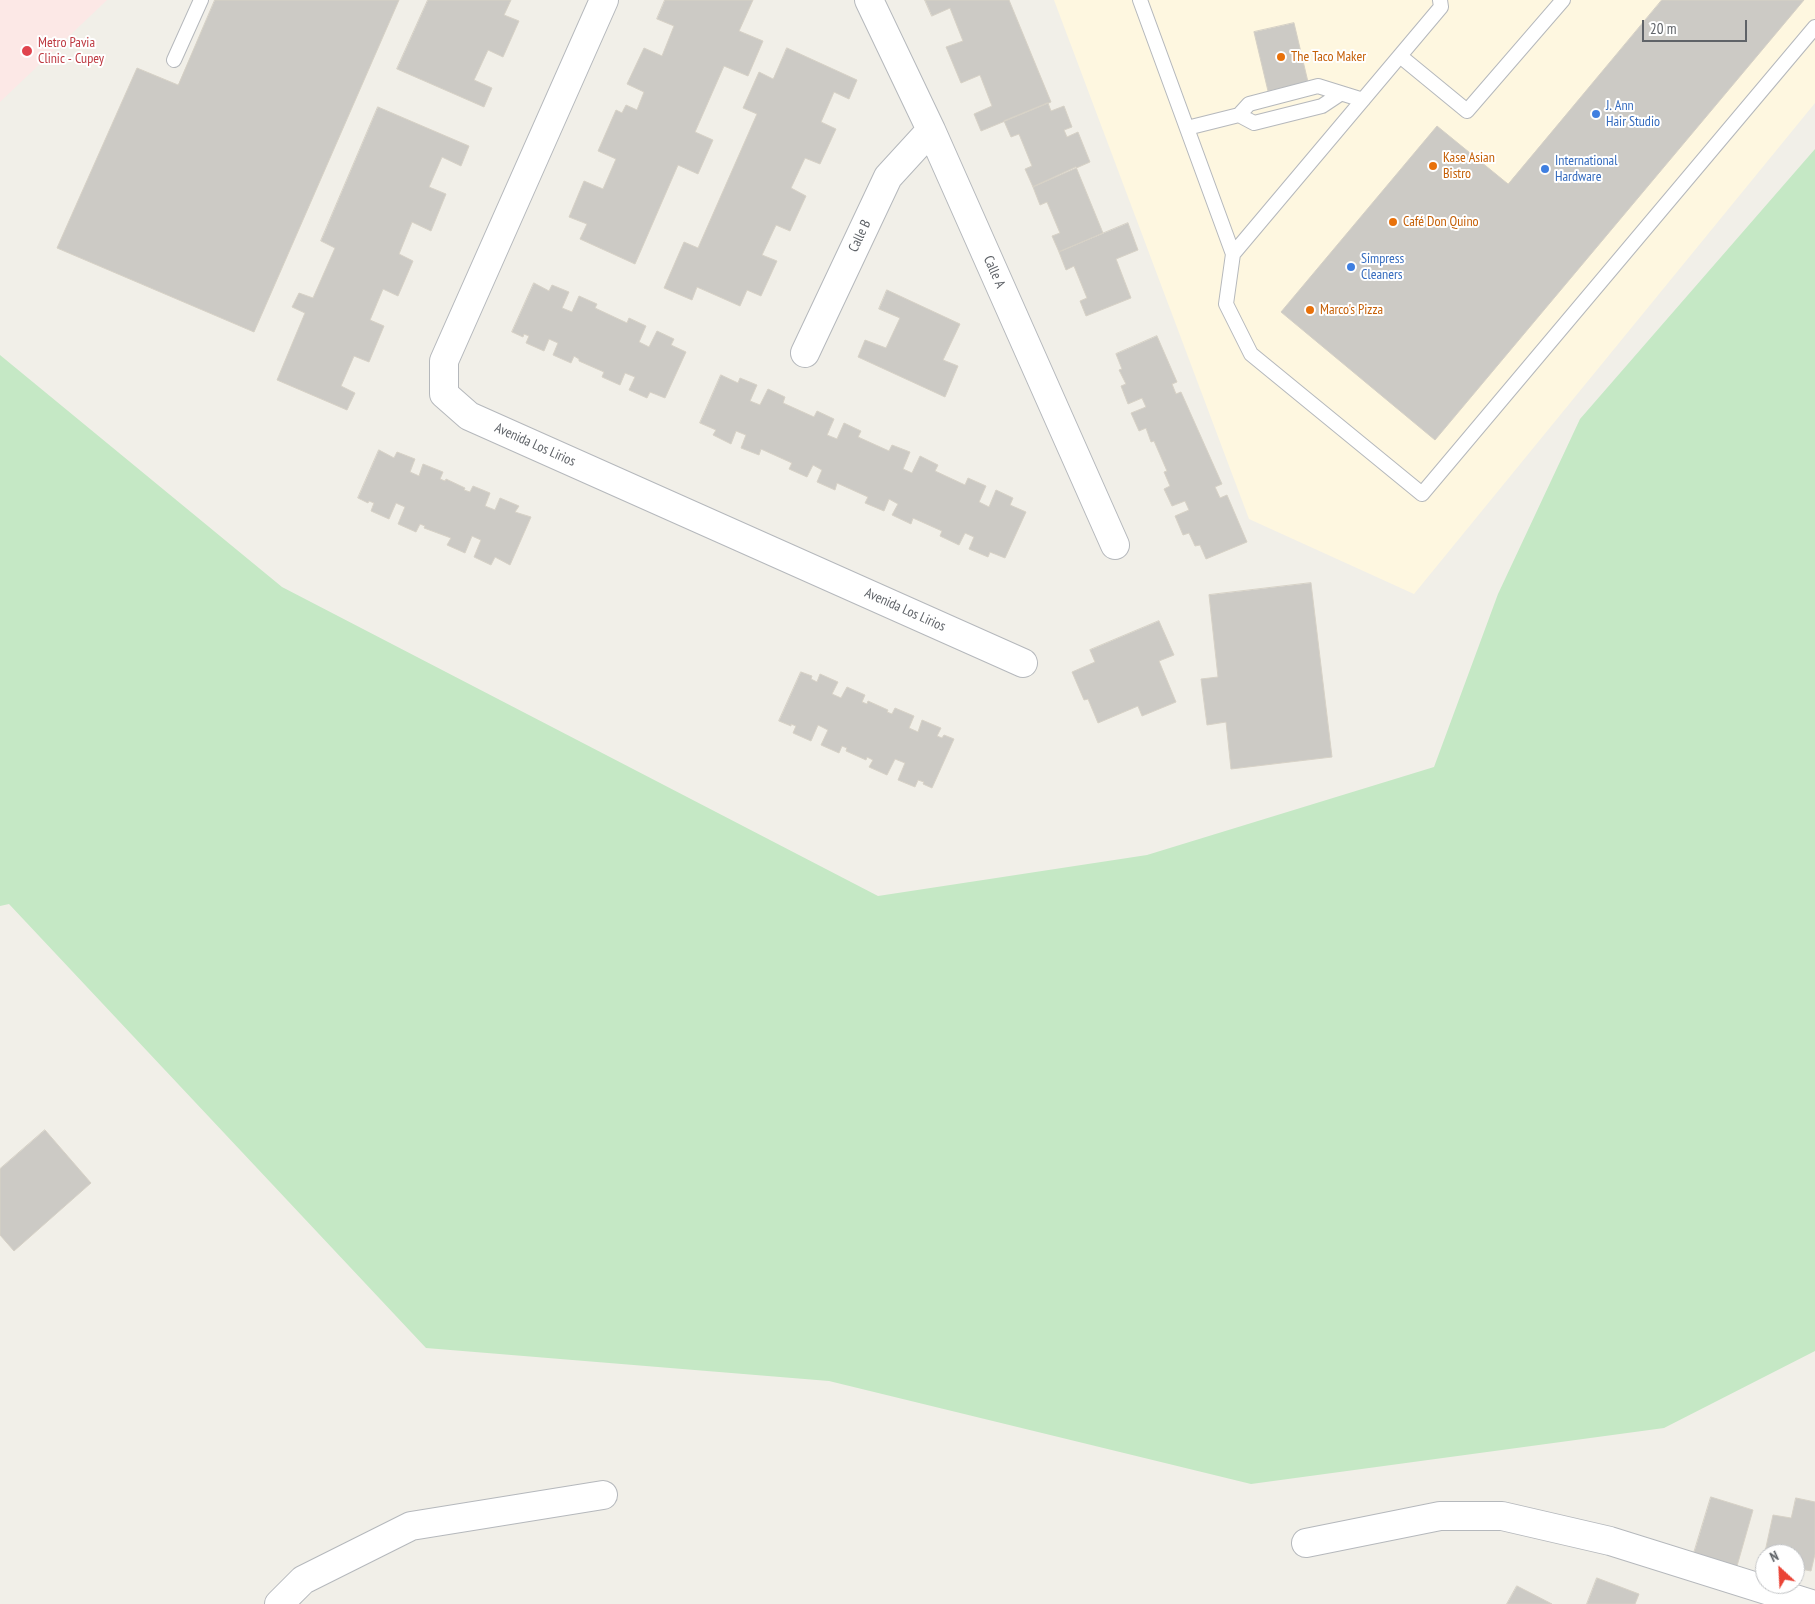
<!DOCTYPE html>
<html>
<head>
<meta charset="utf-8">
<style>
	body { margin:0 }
	#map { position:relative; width:1815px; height:1604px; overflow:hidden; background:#f1efe8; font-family:"PT Sans Narrow",sans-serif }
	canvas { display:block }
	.north { position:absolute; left:1755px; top:1544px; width:50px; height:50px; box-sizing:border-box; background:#fff; border:1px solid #bfc1c3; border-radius:50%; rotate:335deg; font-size:14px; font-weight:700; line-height:20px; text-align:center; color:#5f6368 }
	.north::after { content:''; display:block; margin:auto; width:18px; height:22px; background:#ea4335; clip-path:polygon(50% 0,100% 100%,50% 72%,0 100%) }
	.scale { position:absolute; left:1642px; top:20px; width:105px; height:22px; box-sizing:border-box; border:2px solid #5f6368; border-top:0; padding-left:6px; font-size:15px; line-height:18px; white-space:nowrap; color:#5f6368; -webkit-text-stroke:4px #fff; paint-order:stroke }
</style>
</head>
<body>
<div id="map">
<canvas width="1815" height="1604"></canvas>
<div class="north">N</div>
<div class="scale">20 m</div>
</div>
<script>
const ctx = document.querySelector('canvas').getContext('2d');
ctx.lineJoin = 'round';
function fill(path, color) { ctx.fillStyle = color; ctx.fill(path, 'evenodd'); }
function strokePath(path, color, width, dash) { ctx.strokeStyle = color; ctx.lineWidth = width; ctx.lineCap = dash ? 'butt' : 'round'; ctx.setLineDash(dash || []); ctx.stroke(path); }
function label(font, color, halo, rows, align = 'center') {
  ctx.font = font + ' "PT Sans Narrow",sans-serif'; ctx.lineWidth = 4; ctx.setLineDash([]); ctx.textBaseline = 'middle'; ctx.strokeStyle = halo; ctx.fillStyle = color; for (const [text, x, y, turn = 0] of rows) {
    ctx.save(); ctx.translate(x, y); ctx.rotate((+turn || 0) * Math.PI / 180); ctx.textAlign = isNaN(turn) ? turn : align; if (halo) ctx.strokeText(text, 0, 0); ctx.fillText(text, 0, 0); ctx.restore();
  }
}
const commercial = new Path2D(`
	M 1054,0 L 1815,0 L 1815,103 L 1414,594 L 1249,519 Z`);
const medical = new Path2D(`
	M 0,0 L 107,0 L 0,102 Z`);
const green = new Path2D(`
	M 1815,149 L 1815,1351 L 1664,1428 L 1251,1484 L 829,1381 L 426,1348 L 9,904 L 0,906 L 0,355 L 282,587 L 878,896 L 1147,855 L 1434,767 L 1498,594 L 1580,419 Z`);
const building = new Path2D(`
	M 215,0 L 399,0 L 254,332 L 57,248 L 137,68 L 178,85 Z
	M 428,0 L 511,0 L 504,15 L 519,21 L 503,57 L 488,50 L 474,80 L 492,88 L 484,107 L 397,69 Z
	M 665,0 L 753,0 L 739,31 L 763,41 L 748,76 L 724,66 L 695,132 L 713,140 L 698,174 L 678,165 L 635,264 L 580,239 L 587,224 L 569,217 L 584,181 L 603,189 L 616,159 L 598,151 L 616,110 L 622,113 L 626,105 L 637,110 L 644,92 L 627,84 L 644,48 L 662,56 L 674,26 L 657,19 Z
	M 925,0 L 1009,0 L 1051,102 L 981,131 L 974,114 L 992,106 L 980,75 L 961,83 L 946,47 L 963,41 L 950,8 L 932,16 Z
	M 1662,0 L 1804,0 L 1435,440 L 1281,312 L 1437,126 L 1508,184 Z
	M 1294,23 L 1308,82 L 1268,91 L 1254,32 Z
	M 787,48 L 857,80 L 849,99 L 834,92 L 821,122 L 836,129 L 820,164 L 805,158 L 791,188 L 806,196 L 790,231 L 776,225 L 762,255 L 777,261 L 761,296 L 747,290 L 740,306 L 697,287 L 692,300 L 664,288 L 684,242 L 698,248 L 757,114 L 743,108 L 759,72 L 773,79 Z
	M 1048,103 L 1051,111 L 1064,106 L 1072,127 L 1064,130 L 1067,137 L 1078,132 L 1090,162 L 1033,187 L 1025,169 L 1032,166 L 1019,134 L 1011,137 L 1004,121 Z
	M 378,107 L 469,146 L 461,166 L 442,157 L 429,187 L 446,194 L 431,231 L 412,222 L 399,254 L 413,261 L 398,296 L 383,289 L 370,320 L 384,326 L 369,362 L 354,356 L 341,386 L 355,393 L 347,410 L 277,380 L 305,313 L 292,307 L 299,293 L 313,298 L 335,248 L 321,241 Z
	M 1076,167 L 1103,233 L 1059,252 L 1052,236 L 1060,233 L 1047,202 L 1040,205 L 1033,187 Z
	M 1128,223 L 1138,250 L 1116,259 L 1131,298 L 1086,316 L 1080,301 L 1087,298 L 1074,266 L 1066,270 L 1059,252 Z
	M 534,283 L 549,291 L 552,285 L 569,292 L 562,308 L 572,312 L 579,296 L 597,304 L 595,308 L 627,323 L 629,318 L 646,326 L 639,342 L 649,347 L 657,331 L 674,339 L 671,345 L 686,352 L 665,398 L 650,392 L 647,398 L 629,390 L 635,377 L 625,373 L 620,385 L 602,377 L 604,372 L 579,361 L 579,359 L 574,356 L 571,363 L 553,355 L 558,343 L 549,339 L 544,351 L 526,343 L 529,336 L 524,334 L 523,337 L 512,332 Z
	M 887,290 L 960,324 L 943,360 L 958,366 L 945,397 L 858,357 L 865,340 L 886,348 L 900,318 L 879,309 Z
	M 1157,336 L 1177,382 L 1172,384 L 1176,394 L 1181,392 L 1222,484 L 1215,487 L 1220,498 L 1227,495 L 1247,542 L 1206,559 L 1200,545 L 1195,546 L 1189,533 L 1183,535 L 1175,516 L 1189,510 L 1185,501 L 1172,506 L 1164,489 L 1170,486 L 1164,472 L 1167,471 L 1154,441 L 1151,442 L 1146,428 L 1139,431 L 1131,413 L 1146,407 L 1142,398 L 1128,404 L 1121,386 L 1126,384 L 1119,370 L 1122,369 L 1116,354 Z
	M 721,375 L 738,383 L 740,378 L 757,385 L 750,401 L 760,405 L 768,389 L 785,397 L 783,403 L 814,417 L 817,411 L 834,419 L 827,435 L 837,439 L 844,423 L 861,431 L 858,437 L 889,451 L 892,445 L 910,452 L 903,469 L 912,473 L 920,456 L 938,465 L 935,471 L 965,485 L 968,478 L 986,486 L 979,502 L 989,507 L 996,490 L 1013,498 L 1010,505 L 1026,512 L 1005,558 L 990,552 L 988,557 L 969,549 L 974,537 L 965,533 L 959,545 L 940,536 L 942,531 L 913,518 L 911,524 L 892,515 L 898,504 L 889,499 L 884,511 L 865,503 L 868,497 L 837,483 L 835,490 L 817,482 L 822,470 L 813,465 L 807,477 L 789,469 L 792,463 L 761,449 L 759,455 L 741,448 L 746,435 L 736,431 L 731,444 L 713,435 L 716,430 L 700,423 Z
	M 379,450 L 394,458 L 397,452 L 415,459 L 410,472 L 419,476 L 423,464 L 443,472 L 440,479 L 445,481 L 446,479 L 465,488 L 464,490 L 470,492 L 473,486 L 490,493 L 485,506 L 495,510 L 500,498 L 519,506 L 515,512 L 531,517 L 510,565 L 495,557 L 491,565 L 474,557 L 481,540 L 472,536 L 465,553 L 447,545 L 451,538 L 424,528 L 425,526 L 420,524 L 416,532 L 398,524 L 405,507 L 396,503 L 389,519 L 371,511 L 374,503 L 369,501 L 368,503 L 358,498 Z
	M 1311,583 L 1332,757 L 1231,769 L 1226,722 L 1207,725 L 1201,679 L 1218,677 L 1209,595 Z
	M 1159,621 L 1174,655 L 1159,661 L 1176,702 L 1142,716 L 1138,706 L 1098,723 L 1088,699 L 1084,700 L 1072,672 L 1095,662 L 1090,650 Z
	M 801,672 L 812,676 L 811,679 L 817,682 L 820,674 L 838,682 L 832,694 L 841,698 L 847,687 L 865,695 L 862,702 L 867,704 L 868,701 L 888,710 L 887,712 L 892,714 L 895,708 L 914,716 L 909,728 L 918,732 L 922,720 L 941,728 L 937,736 L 942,738 L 944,735 L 954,739 L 932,788 L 923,784 L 924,782 L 918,780 L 915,787 L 898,780 L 905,763 L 895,759 L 887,775 L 869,767 L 873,760 L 867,757 L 866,760 L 846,751 L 847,748 L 842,746 L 839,753 L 821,745 L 828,730 L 818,725 L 811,741 L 793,733 L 796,726 L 791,724 L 791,726 L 779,721 Z
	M 45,1130 L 91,1183 L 14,1251 L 0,1235 L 0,1169 Z
	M 1711,1497 L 1753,1510 L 1737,1566 L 1694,1553 Z
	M 1796,1498 L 1815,1502 L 1815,1554 L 1811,1571 L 1795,1568 L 1795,1554 L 1765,1554 L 1765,1562 L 1763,1561 L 1773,1515 L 1791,1518 Z
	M 1597,1578 L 1639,1594 L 1635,1604 L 1587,1604 Z
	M 1517,1586 L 1552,1604 L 1507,1604 Z`);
const service = new Path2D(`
	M 1140,0 L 1233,254 L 1441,7 L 1440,0
	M 1400,56 L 1467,111 L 1563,0
	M 174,60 L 201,0
	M 1239,115 L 1254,123 L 1322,106 L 1340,94
	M 1187,128 L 1239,115 L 1249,104 L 1318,86 L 1363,100
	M 1233,254 L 1226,304 L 1251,354 L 1422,494 L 1815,27`);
const minor = new Path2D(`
	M 604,0 L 444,361 L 444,394 L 469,416 L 1023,663
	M 869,0 L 931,130 L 1115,545
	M 805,353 L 888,177 L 931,130
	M 1306,1543 L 1440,1516 L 1502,1516 L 1610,1541 L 1811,1604
	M 279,1604 L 303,1580 L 411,1526 L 603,1495`);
const markers = [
	[27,51,6,"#e0444e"],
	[1281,57,5,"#e8710a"],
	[1596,114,5,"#3f7fe0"],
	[1433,166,5,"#e8710a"],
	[1545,169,5,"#3f7fe0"],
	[1393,222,5,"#e8710a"],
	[1351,267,5,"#3f7fe0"],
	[1310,310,5,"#e8710a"]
];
const healthNames = [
	["Metro Pavia",38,43],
	["Clinic - Cupey",38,59]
];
const foodNames = [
	["The Taco Maker",1291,57],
	["Kase Asian",1443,158],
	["Bistro",1443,174],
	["Café Don Quino",1403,222],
	["Marco's Pizza",1320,310]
];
const shopNames = [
	["J. Ann",1606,106],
	["Hair Studio",1606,122],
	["International",1555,161],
	["Hardware",1555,177],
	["Simpress",1361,259],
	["Cleaners",1361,275]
];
const streetNames = [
	["Calle B",860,236,-65],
	["Calle A",994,272,66],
	["Avenida Los Lirios",535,445,24],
	["Avenida Los Lirios",905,610,24]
];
fill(commercial, '#fef7e0');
fill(medical, '#fce8e6');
fill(green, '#c5e8c5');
fill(building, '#cccac5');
strokePath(building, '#d6d1c6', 1);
strokePath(service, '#b5b8bc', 16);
strokePath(minor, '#b5b8bc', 30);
strokePath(service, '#fff', 14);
strokePath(minor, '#fff', 28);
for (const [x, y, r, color] of markers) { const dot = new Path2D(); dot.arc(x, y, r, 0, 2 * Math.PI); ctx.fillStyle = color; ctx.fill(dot); strokePath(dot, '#fff', 2); }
label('14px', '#be3a42', '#fff', healthNames, 'left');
label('14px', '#c56008', '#fff', foodNames, 'left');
label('14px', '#366cbe', '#fff', shopNames, 'left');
label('14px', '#5f6368', '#fff', streetNames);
</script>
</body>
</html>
